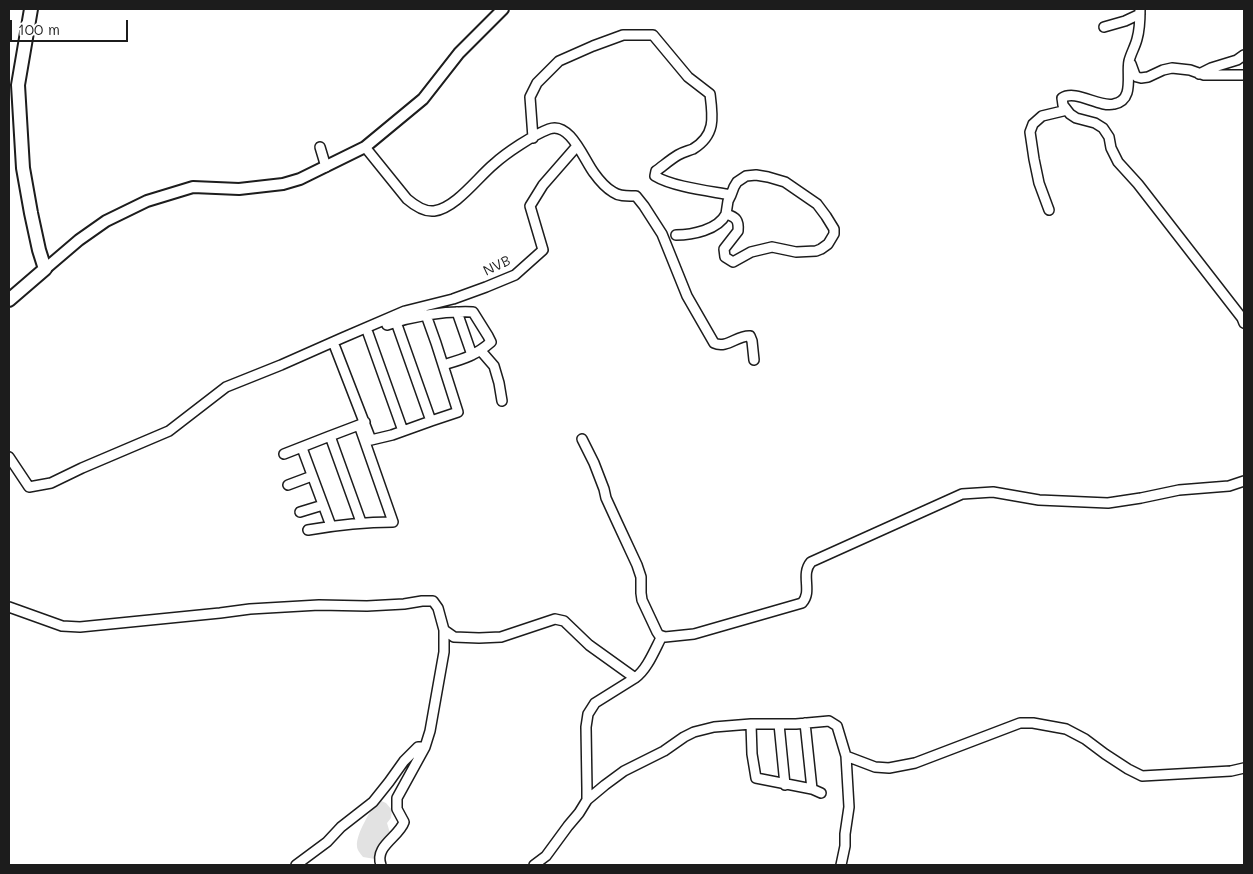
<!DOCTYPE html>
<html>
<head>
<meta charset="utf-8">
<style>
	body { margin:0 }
	#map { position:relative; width:1253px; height:874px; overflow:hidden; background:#fff; font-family:Mali,sans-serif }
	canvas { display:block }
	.frame { position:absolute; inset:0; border:10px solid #1c1c1c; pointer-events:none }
	.scale { position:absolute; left:10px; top:20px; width:118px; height:22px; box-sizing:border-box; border:2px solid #1c1c1c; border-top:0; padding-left:6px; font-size:15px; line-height:18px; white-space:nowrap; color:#1c1c1c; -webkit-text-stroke:4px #fff; paint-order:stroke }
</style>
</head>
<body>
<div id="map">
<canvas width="1253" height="874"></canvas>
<div class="frame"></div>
<div class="scale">100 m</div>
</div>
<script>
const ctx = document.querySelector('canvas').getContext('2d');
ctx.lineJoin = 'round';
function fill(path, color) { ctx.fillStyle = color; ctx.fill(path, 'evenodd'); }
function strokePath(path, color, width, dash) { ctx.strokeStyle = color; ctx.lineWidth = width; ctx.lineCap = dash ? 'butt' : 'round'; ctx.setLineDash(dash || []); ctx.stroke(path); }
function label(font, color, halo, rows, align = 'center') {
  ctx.font = font + ' Mali,sans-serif'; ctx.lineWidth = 4; ctx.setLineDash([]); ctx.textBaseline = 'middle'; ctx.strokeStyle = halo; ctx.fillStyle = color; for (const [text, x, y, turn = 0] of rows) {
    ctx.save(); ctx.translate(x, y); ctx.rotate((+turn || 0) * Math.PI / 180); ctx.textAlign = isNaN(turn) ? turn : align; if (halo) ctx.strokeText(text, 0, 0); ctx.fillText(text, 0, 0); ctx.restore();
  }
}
const green = new Path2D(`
	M 379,800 L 386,803 L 392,810 L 391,818 L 387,823 L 390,833 L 389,844 L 375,859 L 363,857 C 360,853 357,850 357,846 C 356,834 371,809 379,800 Z`);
const minor = new Path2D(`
	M 1140,9 C 1140,19 1140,29 1137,39 C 1135,47 1131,53 1129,61 C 1126,74 1135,100 1114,104 C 1099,108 1076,89 1062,98 L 1063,105 L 1070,114 L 1076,118 L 1095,123 L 1103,128 L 1109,137 L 1111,148 L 1118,162 L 1138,184 L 1242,318 L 1244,323
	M 1104,27 L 1125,21 L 1140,14
	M 1131,64 L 1135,75 L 1137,77 L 1141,78 L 1148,77 L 1163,70 L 1172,68 L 1190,70 L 1204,75 L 1244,75
	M 1199,74 L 1211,68 L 1237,60 L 1244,55
	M 533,138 L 530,97 L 537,83 L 559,61 L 593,46 L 623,35 L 653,35 L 688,77 L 710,94 C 713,117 716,135 693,149 C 688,151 683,152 678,155 C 671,159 663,166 656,171 L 655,176 C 673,187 710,191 731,195 L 734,187 L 737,182 L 746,176 L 756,175 L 768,177 L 785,182 L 817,204 L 826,216 L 834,229 L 834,234 L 828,244 L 821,249 L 816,251 L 796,252 L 772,247 L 751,252 L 733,262 L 725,257 L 724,249 L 738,231 C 739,220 736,217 726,214 L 728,201 L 731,195
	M 320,147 L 326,167
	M 365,147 L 407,199 C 414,205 425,212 434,211 C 456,208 478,177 494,164 C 506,153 533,135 549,129 C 570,121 584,160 594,173 C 599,180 606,188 613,192 C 620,197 628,196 636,196 L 644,206 L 662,234 L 687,296 L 714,343 C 727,349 737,335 750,336 L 752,341 L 754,360
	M 1049,210 L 1039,183 L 1034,159 L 1030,132 L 1033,124 L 1042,116 L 1067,110
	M 676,235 C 692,235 718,230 726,214
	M 457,312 L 472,355
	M 396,322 L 431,421
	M 387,325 C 414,316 443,311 473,312 L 488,336 L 491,342 C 475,356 463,359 443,365
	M 368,333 L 403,431
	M 335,347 L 371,440
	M 481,351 L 494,366 L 499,383 L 502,401
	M 365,422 L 359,425 L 365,442 L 371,440 L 392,435 L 431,421 L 458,412 L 436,343 L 426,315
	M 359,425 L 330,436 L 361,522
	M 582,439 L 594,463 L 604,489 L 606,498 L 617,522 L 637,565 L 641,577 L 641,593 L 642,600 L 657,632 L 659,635 L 665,637 L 694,634 L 802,603 C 813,591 800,575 811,562 L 962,494 L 993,492 L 1039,500 L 1108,503 L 1141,498 L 1179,490 L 1229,486 L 1244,481
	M 302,448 L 331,526
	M 284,454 L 330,436
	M 9,457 L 29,487 L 51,483 L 82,468 L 169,431 L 226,387 L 281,365 L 342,338 L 405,311 L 453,299 L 486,287 L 515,275 L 543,250 L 530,206 L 543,185 L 577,146
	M 288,485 L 312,476
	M 300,512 L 323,505
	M 308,530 C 337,525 364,522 393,522 L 365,442
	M 9,607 L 62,626 L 80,627 L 220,613 L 250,609 L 319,605 L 367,606 L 404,604 L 422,601 L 433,601 L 438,608 L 444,630 L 444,652 L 430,731 L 425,747 L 397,798 L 397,809 L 404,822 C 399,837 374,846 381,865
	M 444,630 L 454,637 L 479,638 L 501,637 L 555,619 L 564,621 L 589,645 L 635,678 C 647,670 655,649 662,636
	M 805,723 L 812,789
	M 751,724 L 752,754 L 756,778 L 812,789 L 821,793
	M 779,724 L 785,785
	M 846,756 L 875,767 L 889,768 L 915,763 L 1020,723 L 1033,723 L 1066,729 L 1085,739 L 1105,754 L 1128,769 L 1142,776 L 1231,771 L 1244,768
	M 587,800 L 587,789 L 586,727 L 588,714 L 595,703 L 635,678
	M 296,865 L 327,842 L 341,827 L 373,802 L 389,782 L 404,761 L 418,747 L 425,747
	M 534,865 L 546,856 L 568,826 L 579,813 L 587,800 L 605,785 L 624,771 L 664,751 L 684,737 L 694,732 L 714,727 L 751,724 L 796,724 L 829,721 L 837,726 L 846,756 L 849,807 L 845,834 L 845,846 L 841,865`);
const tertiary = new Path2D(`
	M 45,269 L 79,240 L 106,221 L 147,201 L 193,187 L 239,189 L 283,184 L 300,179 L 365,147 L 423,99 L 459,53 L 503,9`);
const secondary = new Path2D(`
	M 9,300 L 45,269 L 39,250 L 31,213 L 23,168 L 18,85 L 31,9`);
const streetNames = [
	["NVB",497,266,-26]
];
fill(green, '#e2e2e2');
strokePath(minor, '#1c1c1c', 12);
strokePath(tertiary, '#1c1c1c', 14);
strokePath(secondary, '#1c1c1c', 16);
strokePath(minor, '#fff', 9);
strokePath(tertiary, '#fff', 10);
strokePath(secondary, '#fff', 12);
label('14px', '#1c1c1c', '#fff', streetNames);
</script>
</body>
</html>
